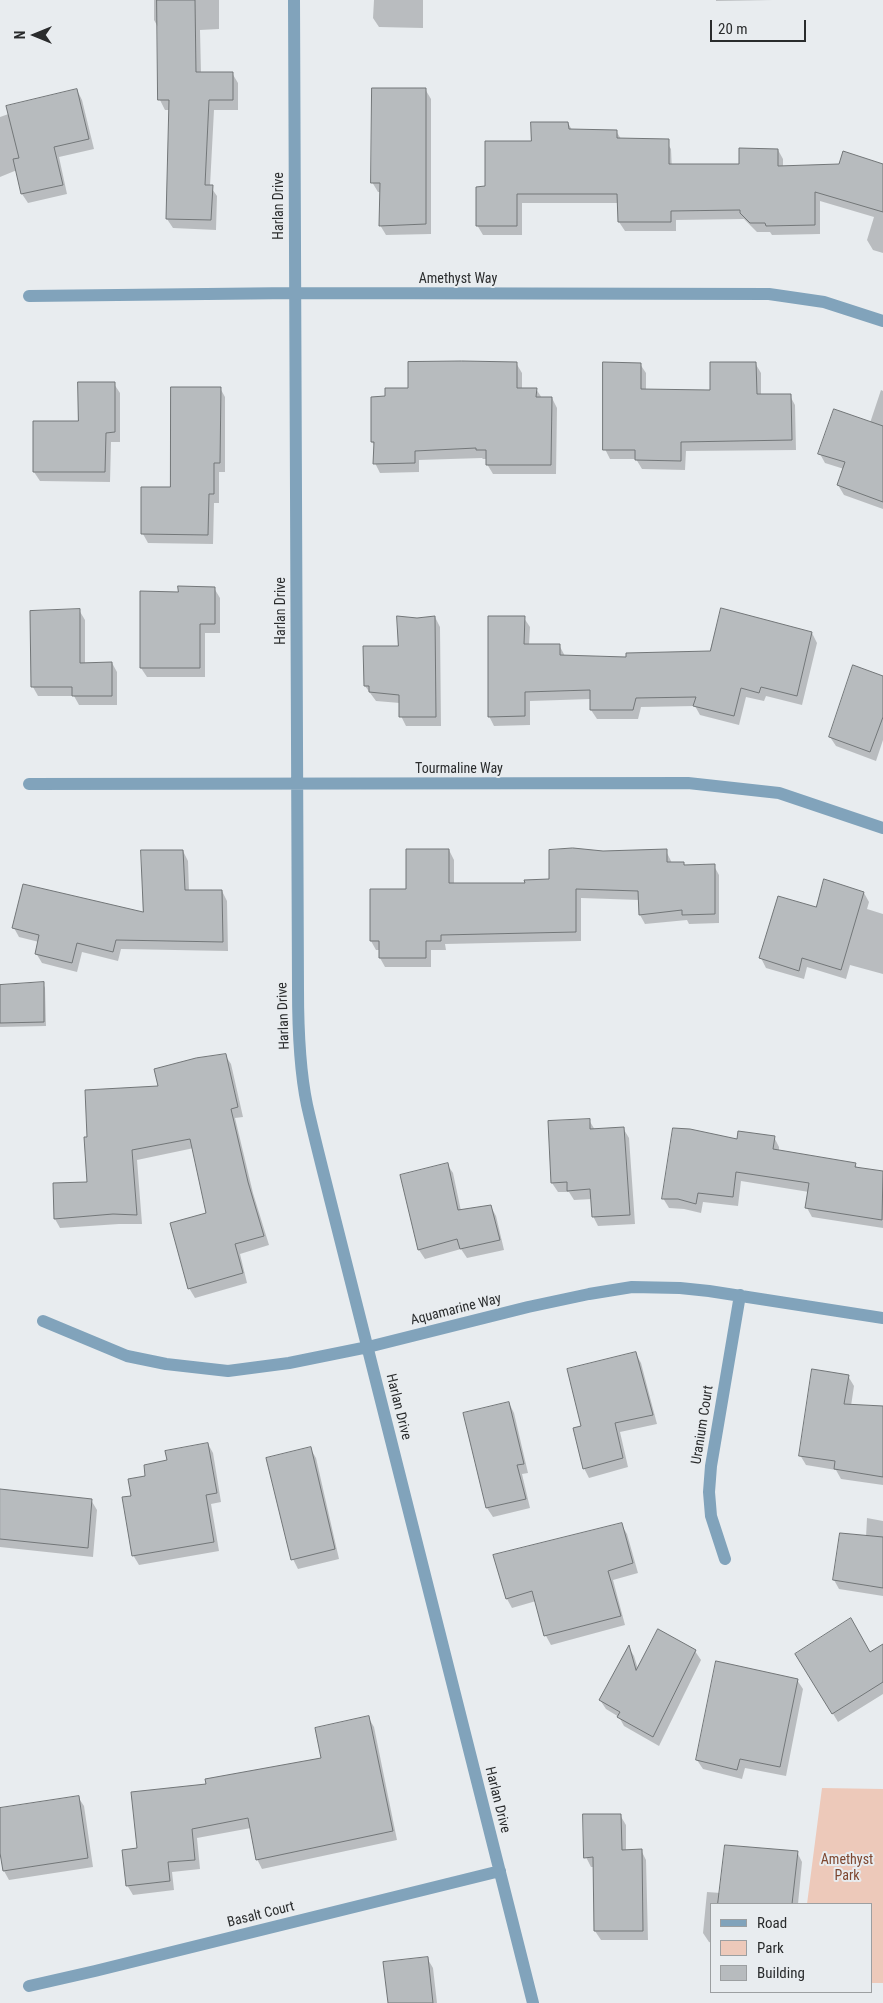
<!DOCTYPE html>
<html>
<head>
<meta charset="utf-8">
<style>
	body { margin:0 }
	#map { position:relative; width:883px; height:2003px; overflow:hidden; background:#e8ecef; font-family:"Roboto Condensed",sans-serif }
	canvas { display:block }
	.legend { position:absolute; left:710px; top:1903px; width:162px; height:90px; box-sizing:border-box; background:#e8ecef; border:1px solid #9c9fa1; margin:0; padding:6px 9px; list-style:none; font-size:15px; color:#2a2c2d }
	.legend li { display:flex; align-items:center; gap:10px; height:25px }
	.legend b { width:25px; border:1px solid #9c9fa1 }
	.north { position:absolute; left:10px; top:10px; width:50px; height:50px; -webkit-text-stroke:4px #e8ecef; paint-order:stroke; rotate:270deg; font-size:14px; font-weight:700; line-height:20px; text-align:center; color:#2a2c2d }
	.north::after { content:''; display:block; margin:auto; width:18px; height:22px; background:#2a2c2d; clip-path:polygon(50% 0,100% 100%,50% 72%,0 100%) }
	.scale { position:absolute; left:710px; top:20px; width:96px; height:22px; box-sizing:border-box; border:2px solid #2a2c2d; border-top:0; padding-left:6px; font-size:15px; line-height:18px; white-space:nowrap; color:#2a2c2d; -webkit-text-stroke:4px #e8ecef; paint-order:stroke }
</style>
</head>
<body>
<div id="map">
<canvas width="883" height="2003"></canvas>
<ul class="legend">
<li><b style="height:6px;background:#81a3bb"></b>Road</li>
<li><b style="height:14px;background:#edc9ba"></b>Park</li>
<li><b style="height:14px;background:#b7bbbe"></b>Building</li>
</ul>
<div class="north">N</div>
<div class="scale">20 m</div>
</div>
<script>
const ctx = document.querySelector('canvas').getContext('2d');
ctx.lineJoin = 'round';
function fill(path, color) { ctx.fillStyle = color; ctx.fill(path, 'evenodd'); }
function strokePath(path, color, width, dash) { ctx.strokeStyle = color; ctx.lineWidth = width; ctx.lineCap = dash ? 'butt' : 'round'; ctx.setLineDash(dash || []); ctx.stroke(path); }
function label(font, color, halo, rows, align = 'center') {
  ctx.font = font + ' "Roboto Condensed",sans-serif'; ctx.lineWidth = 4; ctx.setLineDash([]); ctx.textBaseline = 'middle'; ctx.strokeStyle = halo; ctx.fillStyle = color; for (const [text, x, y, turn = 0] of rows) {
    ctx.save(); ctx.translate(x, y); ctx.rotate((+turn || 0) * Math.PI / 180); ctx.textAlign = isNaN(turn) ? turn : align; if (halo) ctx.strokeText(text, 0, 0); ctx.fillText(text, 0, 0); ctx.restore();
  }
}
const green = new Path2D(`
	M 822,1788 L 883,1789 L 883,1983 L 872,1983 L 872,1904 L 807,1904 Z`);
const shadow = new Path2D(`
	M 154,0 L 219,0 L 219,29 L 200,30 L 201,73 L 232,73 L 238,83 L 238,110 L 214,110 L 210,186 L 217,196 L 216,230 L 173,228 L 167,219 L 170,110 L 165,110 L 160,100 L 158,27 L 154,20 Z
	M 374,0 L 423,0 L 423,28 L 379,27 L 373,18 Z
	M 716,0 L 773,0 L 716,1 Z
	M 425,89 L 431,99 L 431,234 L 386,235 L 380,225 L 381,192 L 378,192 L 372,182 Z
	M 77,90 L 82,100 L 94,149 L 59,157 L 67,194 L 28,203 L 22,194 L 17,170 L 0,177 L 0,117 Z
	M 568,123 L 572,130 L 616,131 L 621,139 L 665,140 L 671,149 L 672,172 L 740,165 L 778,150 L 783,159 L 783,167 L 883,165 L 883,253 L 873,250 L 867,240 L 874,217 L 820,201 L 820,234 L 772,235 L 770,232 L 757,232 L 744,219 L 676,220 L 676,231 L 625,231 L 619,222 L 618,203 L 522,203 L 522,235 L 483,235 L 477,225 L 486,188 L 532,142 Z
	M 516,363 L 522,373 L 522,389 L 536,389 L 542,398 L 552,398 L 557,408 L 556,474 L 493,474 L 487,464 L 487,459 L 483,459 L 482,458 L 419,460 L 419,472 L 380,473 L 375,463 L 375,446 L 372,442 L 387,397 L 409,389 Z
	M 755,363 L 761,373 L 761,396 L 790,396 L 795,405 L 796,450 L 686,451 L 685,470 L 642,469 L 636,459 L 610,459 L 605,449 L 640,364 L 646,373 L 646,390 L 711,391 Z
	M 114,384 L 120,393 L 120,442 L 111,442 L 110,482 L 40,481 L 34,472 Z
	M 220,388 L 225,397 L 225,472 L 219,472 L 219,503 L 214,503 L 213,544 L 148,543 L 143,534 L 171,488 Z
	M 881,390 L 883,391 L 883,509 L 844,495 L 838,485 L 844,469 L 825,463 L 820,454 L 870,423 Z
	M 214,588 L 220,598 L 220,633 L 205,633 L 205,677 L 147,677 L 141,668 L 179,593 Z
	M 79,610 L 85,620 L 85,664 L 112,663 L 117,672 L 117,705 L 79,705 L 74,696 L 38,696 L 33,687 Z
	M 435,617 L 440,627 L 441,726 L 406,726 L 401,716 L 400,703 L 376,701 L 365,686 L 364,647 L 400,647 L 417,619 Z
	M 524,618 L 530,627 L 529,645 L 559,645 L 565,656 L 628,659 L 711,653 L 812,633 L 817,643 L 802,705 L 766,696 L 764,701 L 746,697 L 739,725 L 700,715 L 695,706 L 641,707 L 638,719 L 597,719 L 591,710 L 591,699 L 530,701 L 530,725 L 494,726 L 489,716 Z
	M 883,677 L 883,740 L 876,761 L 836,746 L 830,737 Z
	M 449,850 L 454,860 L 454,884 L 526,884 L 550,881 L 603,852 L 666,851 L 672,863 L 684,864 L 685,866 L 714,866 L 719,875 L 719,923 L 689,924 L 687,920 L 645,924 L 640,915 L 639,900 L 581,898 L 581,941 L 445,944 L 446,950 L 431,950 L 431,967 L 385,967 L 380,958 L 380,950 L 376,950 L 371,941 L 407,890 Z
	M 183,851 L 188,861 L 189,891 L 222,891 L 227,901 L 228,951 L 121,949 L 118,961 L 82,952 L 77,972 L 42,963 L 36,953 L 39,942 L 19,937 L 14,928 L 144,914 Z
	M 864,893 L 869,902 L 867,909 L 883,914 L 883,974 L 850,965 L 846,979 L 807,967 L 804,979 L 766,968 L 761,958 L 817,908 Z
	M 43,983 L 45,988 L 46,1026 L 0,1027 L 0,986 Z
	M 225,1055 L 231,1064 L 243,1117 L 235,1118 L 253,1193 L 269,1245 L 240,1254 L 247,1283 L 195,1298 L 189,1288 L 208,1213 L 194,1148 L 137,1160 L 142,1224 L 119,1224 L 60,1228 L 55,1219 L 88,1183 L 159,1087 Z
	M 589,1120 L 595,1130 L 623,1128 L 629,1138 L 635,1224 L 598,1226 L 593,1216 L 592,1199 L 574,1200 L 569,1192 L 558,1192 L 552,1183 Z
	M 774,1137 L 779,1147 L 779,1151 L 855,1164 L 858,1169 L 883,1172 L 883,1228 L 812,1217 L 807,1208 L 809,1192 L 741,1181 L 738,1206 L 703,1202 L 701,1213 L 684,1209 L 669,1208 L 663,1198 L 738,1140 Z
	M 447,1164 L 453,1173 L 461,1211 L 491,1207 L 496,1216 L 504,1250 L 467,1258 L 461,1249 L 425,1259 L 419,1250 Z
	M 636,1354 L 641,1363 L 657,1424 L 620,1432 L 628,1467 L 589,1478 L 584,1468 L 583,1427 Z
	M 848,1376 L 854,1386 L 851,1406 L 883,1408 L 883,1485 L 841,1479 L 836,1470 L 806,1465 L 800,1455 Z
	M 509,1403 L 514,1413 L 528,1473 L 522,1474 L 530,1508 L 493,1517 L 487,1508 L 464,1414 Z
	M 208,1444 L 213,1453 L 221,1502 L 211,1504 L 219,1551 L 139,1565 L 133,1555 L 133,1497 L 147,1477 L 168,1461 Z
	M 310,1448 L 316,1458 L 339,1559 L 298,1569 L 293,1559 Z
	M 0,1490 L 91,1500 L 97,1510 L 93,1557 L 0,1547 Z
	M 867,1518 L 883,1521 L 883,1596 L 839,1589 L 834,1580 L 866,1537 Z
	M 621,1524 L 627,1534 L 638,1573 L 613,1580 L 625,1625 L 551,1645 L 546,1636 L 536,1601 L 512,1608 L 507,1599 Z
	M 883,1645 L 883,1694 L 838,1722 L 797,1654 L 869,1653 Z
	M 629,1648 L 634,1656 L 638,1669 L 695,1651 L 701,1660 L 659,1746 L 624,1726 L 619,1717 L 606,1709 L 600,1700 Z
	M 797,1680 L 803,1689 L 786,1776 L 745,1768 L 742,1779 L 703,1769 L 697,1760 Z
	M 368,1717 L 374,1727 L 397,1840 L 262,1869 L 257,1859 L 251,1828 L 197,1838 L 200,1869 L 172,1872 L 174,1890 L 133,1895 L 127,1885 L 138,1849 L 323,1760 Z
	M 78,1797 L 84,1806 L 93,1867 L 9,1880 L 4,1871 L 0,1845 L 0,1809 Z
	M 620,1815 L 626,1825 L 626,1851 L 641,1850 L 646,1860 L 648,1940 L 601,1940 L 595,1931 L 594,1867 L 591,1867 L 586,1857 Z
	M 797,1852 L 802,1862 L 798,1904 L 712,1904 L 712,1943 L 709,1942 L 703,1933 L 707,1892 L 721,1893 Z
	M 427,1958 L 433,1968 L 437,2003 L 389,2003 Z`);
const building = new Path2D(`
	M 157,0 L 195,0 L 196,72 L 233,72 L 233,100 L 209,100 L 205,185 L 213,185 L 211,220 L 166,219 L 169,100 L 158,100 Z
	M 372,88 L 426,88 L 426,224 L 379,226 L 380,183 L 371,183 Z
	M 77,89 L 89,139 L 54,147 L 63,185 L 21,194 L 13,159 L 19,158 L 6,106 Z
	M 531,122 L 568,122 L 569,129 L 617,130 L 617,138 L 669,139 L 669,164 L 739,164 L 739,148 L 778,149 L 778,166 L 839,164 L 843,151 L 883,164 L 883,212 L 815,192 L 815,225 L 766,226 L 765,223 L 750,223 L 740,213 L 740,210 L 671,211 L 671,222 L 618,222 L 617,194 L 517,194 L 517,226 L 476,226 L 476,187 L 485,186 L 485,141 L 531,141 Z
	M 462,361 L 517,362 L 517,388 L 537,388 L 536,397 L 552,397 L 551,465 L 486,465 L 486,450 L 476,450 L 476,448 L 415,451 L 415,463 L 373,464 L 374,442 L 371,442 L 371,397 L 385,396 L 385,388 L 408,388 L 408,362 Z
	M 603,362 L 641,363 L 641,389 L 710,390 L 710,362 L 756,362 L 757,394 L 791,394 L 792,440 L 681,442 L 681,461 L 635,460 L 635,450 L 603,450 Z
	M 78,382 L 115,382 L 115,432 L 106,433 L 105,472 L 33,472 L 33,421 L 78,421 Z
	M 171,387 L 221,387 L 220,463 L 214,463 L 214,494 L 209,494 L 208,535 L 141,534 L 141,487 L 170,487 Z
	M 834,409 L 883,426 L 883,502 L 837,485 L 845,462 L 818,454 Z
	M 178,586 L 215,587 L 215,624 L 200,624 L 200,668 L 140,668 L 140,591 L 178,592 Z
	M 721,608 L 812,632 L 797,696 L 761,687 L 759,693 L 741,688 L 734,716 L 693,706 L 696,697 L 636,698 L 633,710 L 590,710 L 590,690 L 525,692 L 525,716 L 488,717 L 488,616 L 525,616 L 524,644 L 560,644 L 560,655 L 626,657 L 626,653 L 710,651 Z
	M 80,609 L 80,663 L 112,662 L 112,696 L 72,696 L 72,687 L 31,687 L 30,611 Z
	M 397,616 L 417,618 L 435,616 L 436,717 L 399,717 L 399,695 L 369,692 L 369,686 L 364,686 L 363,646 L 398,646 Z
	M 853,665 L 883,676 L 883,717 L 870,752 L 829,737 Z
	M 573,848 L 603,851 L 667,849 L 667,862 L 684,862 L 684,865 L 715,864 L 715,914 L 682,915 L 682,910 L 639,915 L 638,891 L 576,889 L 576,932 L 441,935 L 441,941 L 426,941 L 426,958 L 379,958 L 379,941 L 370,941 L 370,889 L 406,889 L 406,849 L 449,849 L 449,883 L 525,883 L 524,880 L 549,879 L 549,850 Z
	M 141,850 L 183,850 L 185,890 L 222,890 L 223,942 L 116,940 L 113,952 L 77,943 L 72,963 L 35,954 L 39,935 L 12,928 L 23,884 L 143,912 Z
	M 824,879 L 864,892 L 841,970 L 802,958 L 799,971 L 759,958 L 778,896 L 816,907 Z
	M 44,982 L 44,1022 L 0,1023 L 0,985 Z
	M 226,1054 L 238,1107 L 231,1109 L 248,1182 L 264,1236 L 235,1244 L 243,1273 L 188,1289 L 170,1223 L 206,1213 L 190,1139 L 132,1150 L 137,1215 L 113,1214 L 54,1219 L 53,1183 L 87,1182 L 84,1137 L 87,1137 L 85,1090 L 158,1086 L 154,1069 L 196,1058 Z
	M 590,1119 L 590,1129 L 624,1127 L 630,1215 L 592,1217 L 590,1189 L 567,1191 L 567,1182 L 551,1183 L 548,1121 Z
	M 673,1128 L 690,1129 L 737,1139 L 738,1131 L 775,1136 L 773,1149 L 856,1163 L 855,1167 L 883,1171 L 882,1220 L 805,1208 L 809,1183 L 736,1172 L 733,1197 L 698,1193 L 696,1204 L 678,1199 L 662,1199 Z
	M 448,1163 L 458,1210 L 491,1205 L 500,1240 L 460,1249 L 457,1239 L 418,1250 L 400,1175 Z
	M 636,1352 L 653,1415 L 615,1423 L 623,1458 L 583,1469 L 573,1428 L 581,1426 L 567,1369 Z
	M 812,1369 L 849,1375 L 844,1404 L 883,1406 L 883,1477 L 834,1469 L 835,1461 L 799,1456 Z
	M 509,1402 L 524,1464 L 517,1465 L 526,1499 L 486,1508 L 463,1413 Z
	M 208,1443 L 217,1493 L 206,1495 L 214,1542 L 132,1556 L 122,1497 L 131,1496 L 128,1479 L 145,1476 L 144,1465 L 167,1460 L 165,1451 Z
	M 311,1447 L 335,1549 L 291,1560 L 266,1458 Z
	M 0,1489 L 92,1499 L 88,1548 L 0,1539 Z
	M 622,1523 L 633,1563 L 608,1571 L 621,1616 L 544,1636 L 532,1591 L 506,1599 L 493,1555 Z
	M 840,1533 L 883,1537 L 883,1588 L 833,1580 Z
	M 851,1618 L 870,1652 L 883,1644 L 883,1682 L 832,1714 L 795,1654 Z
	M 658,1629 L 696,1650 L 653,1737 L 617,1717 L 620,1712 L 599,1700 L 629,1645 L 636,1670 Z
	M 716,1661 L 798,1679 L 780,1767 L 740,1759 L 737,1770 L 696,1760 Z
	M 369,1716 L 393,1831 L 256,1860 L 248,1818 L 192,1829 L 195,1860 L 168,1862 L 170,1881 L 126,1886 L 122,1850 L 137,1848 L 131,1792 L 206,1784 L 205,1779 L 321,1758 L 315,1728 Z
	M 79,1796 L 88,1858 L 3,1871 L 0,1853 L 0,1808 Z
	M 583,1814 L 621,1814 L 622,1850 L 642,1849 L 643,1931 L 594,1931 L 593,1857 L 584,1858 Z
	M 725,1845 L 798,1851 L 792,1904 L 718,1904 Z
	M 428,1957 L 433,2003 L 388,2003 L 383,1962 Z`);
const street = new Path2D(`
	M 294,0 L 298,989 C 298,1027 299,1067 307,1105 C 314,1136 322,1167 330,1199 L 533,2003
	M 29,296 L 295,293 L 769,294 L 824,302 L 883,321
	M 29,784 L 688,783 L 779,793 L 883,828
	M 43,1321 L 127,1356 L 166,1364 L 228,1371 L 289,1363 L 368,1347 L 528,1307 L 589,1294 L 632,1287 L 680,1288 L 709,1291 L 883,1318
	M 725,1559 L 711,1516 L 709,1492 L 711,1466 L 740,1295
	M 29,1986 L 95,1971 L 500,1871`);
const streetNames = [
	["Harlan Drive",279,206,-90],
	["Amethyst Way",458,279],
	["Harlan Drive",281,611,-90],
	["Tourmaline Way",459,769],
	["Harlan Drive",284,1016,-92],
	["Aquamarine Way",456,1310,-14],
	["Harlan Drive",398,1407,76],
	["Uranium Court",703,1425,-81],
	["Harlan Drive",497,1800,76],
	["Basalt Court",261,1915,-14]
];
const parkNames = [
	["Amethyst",847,1860],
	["Park",847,1876]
];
fill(green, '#edc9ba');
fill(shadow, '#0003');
fill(building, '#b7bbbe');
strokePath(building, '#727678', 1);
strokePath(street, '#81a3bb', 12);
label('14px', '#2a2c2d', '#e8ecef', streetNames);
label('14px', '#7e4730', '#e8ecef', parkNames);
</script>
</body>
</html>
